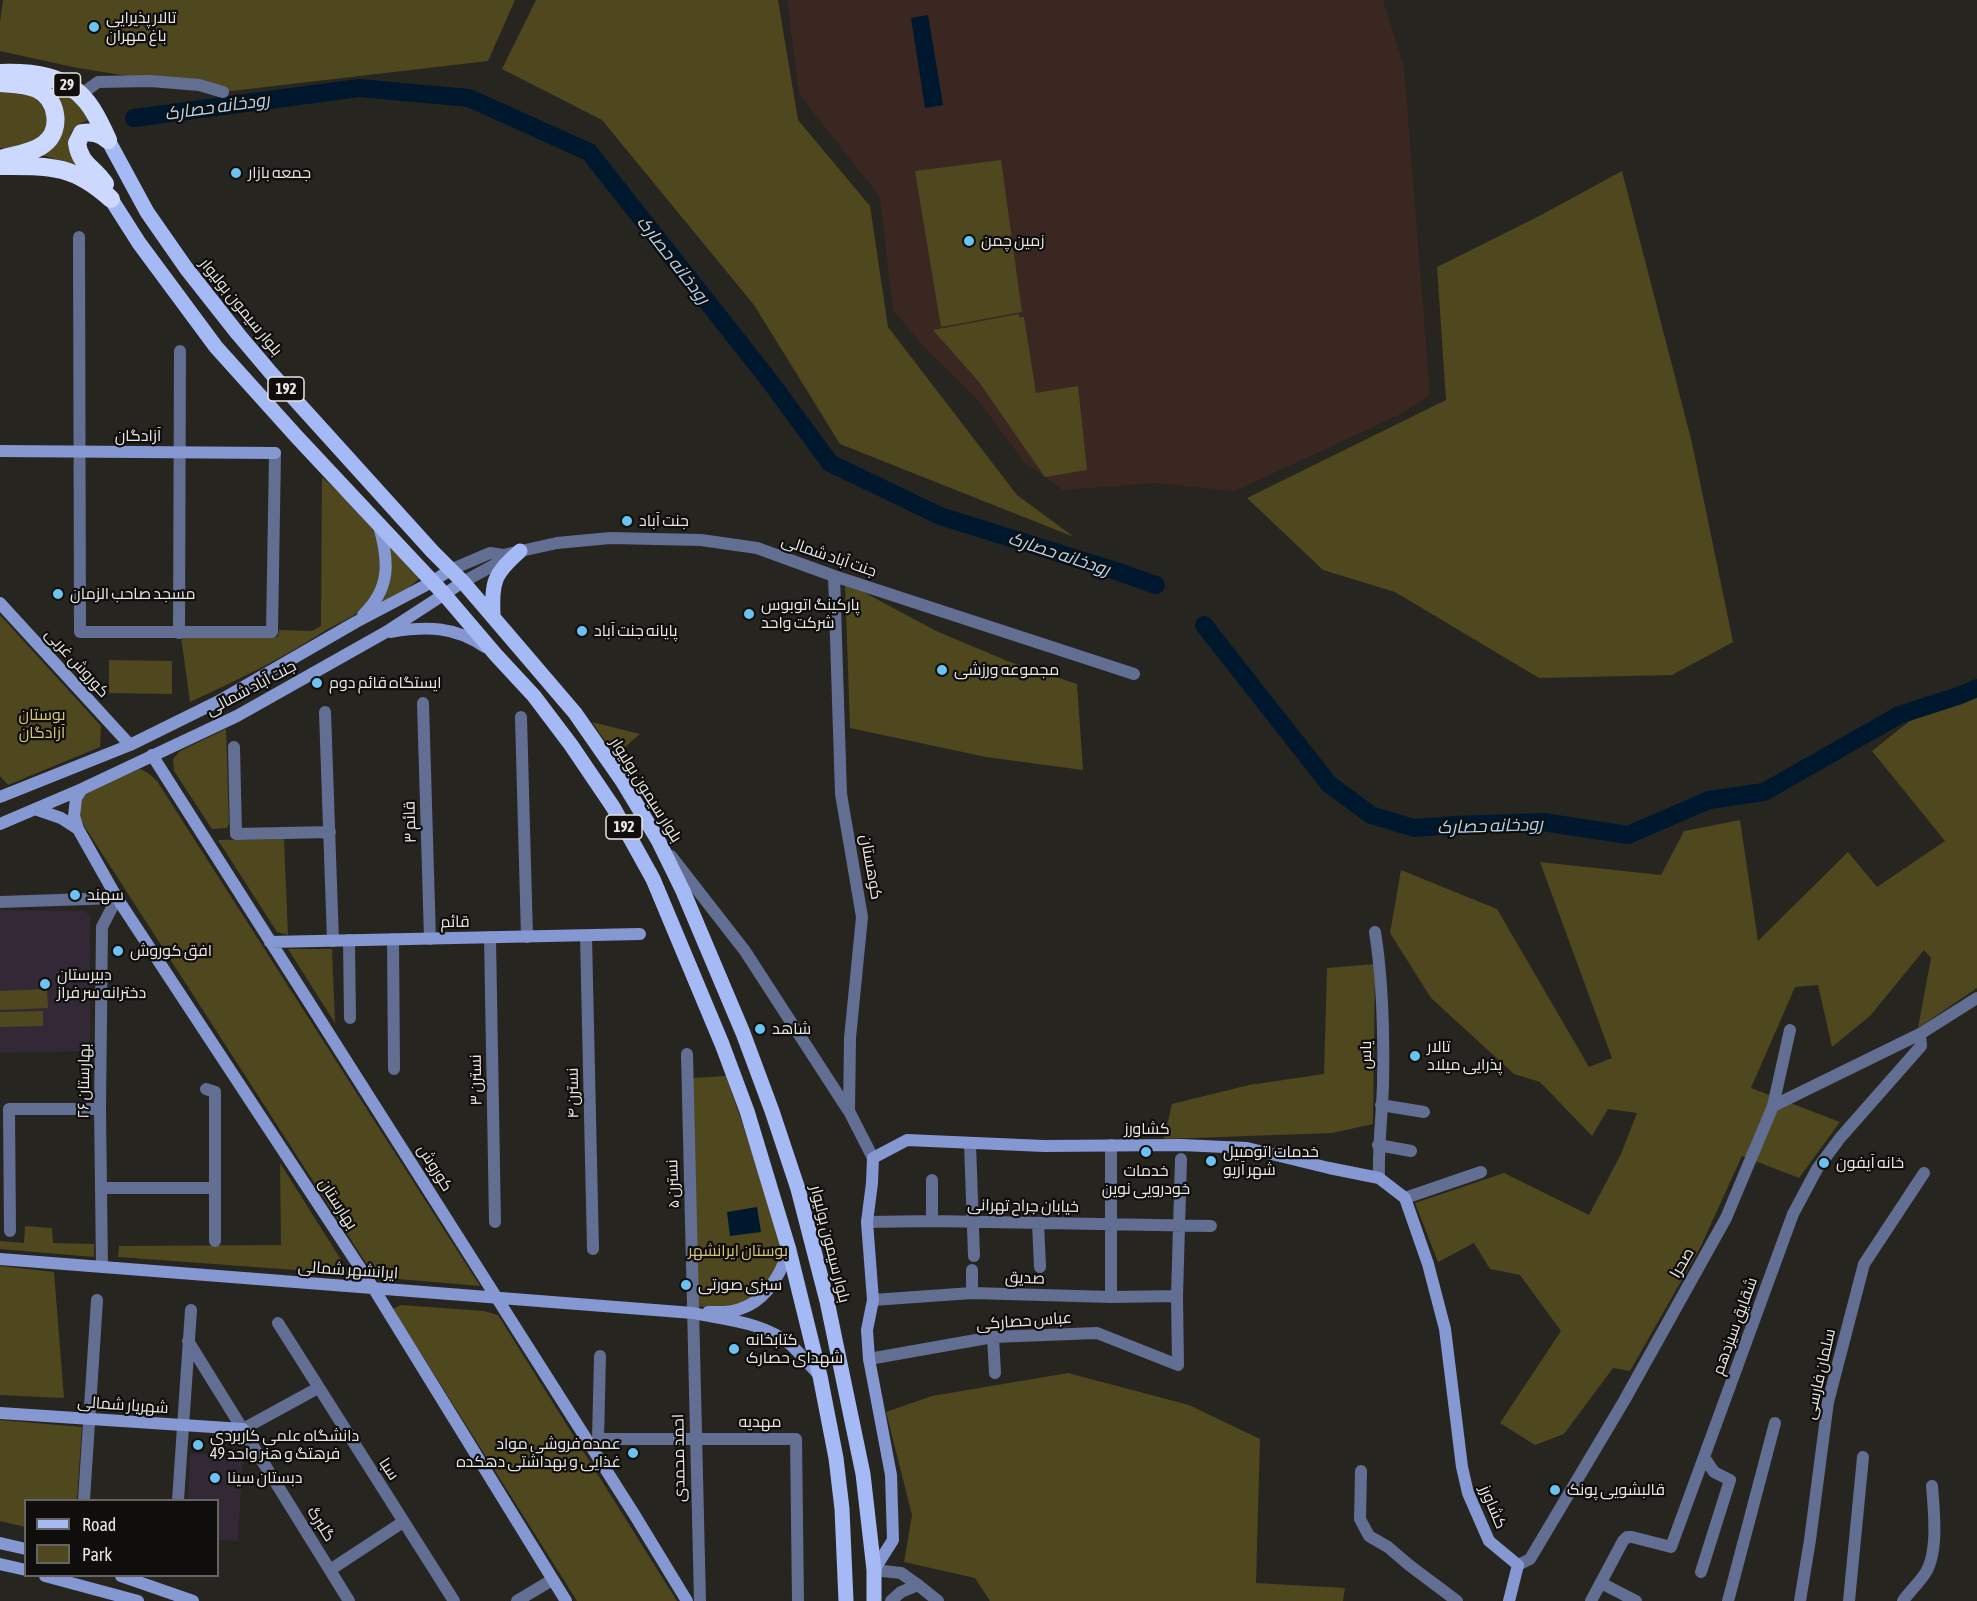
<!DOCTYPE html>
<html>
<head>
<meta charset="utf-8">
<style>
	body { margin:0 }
	#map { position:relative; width:1977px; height:1601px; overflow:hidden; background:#262520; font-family:"Asap Condensed",sans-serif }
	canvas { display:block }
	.legend { position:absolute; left:24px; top:1499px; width:195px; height:78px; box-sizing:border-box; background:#0f0e0c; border:2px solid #656462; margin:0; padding:8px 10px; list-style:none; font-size:18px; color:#e7e6e3 }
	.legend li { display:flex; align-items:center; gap:12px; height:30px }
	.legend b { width:30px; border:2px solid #656462 }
</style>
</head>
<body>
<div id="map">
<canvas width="1977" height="1601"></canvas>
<ul class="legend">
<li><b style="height:8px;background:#a5b9f5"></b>Road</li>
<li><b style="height:16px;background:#4f471e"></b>Park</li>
</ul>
</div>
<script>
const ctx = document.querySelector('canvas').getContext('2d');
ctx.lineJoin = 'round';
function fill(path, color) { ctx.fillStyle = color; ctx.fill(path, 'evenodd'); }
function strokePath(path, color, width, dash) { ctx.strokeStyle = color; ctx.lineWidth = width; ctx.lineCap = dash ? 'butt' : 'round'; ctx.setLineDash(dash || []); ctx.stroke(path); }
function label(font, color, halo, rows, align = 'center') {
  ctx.font = font + ' "Asap Condensed",Cairo,sans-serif'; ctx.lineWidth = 4.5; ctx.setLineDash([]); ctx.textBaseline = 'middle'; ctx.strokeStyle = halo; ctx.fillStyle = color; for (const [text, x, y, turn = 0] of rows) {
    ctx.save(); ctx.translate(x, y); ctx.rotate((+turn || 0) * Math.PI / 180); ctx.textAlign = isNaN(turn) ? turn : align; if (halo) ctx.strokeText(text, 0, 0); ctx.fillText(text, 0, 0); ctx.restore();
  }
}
const industrial = new Path2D(`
	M 787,0 L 1383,0 L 1404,67 L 1430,395 L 1401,414 L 1235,491 L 1156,483 L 1063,490 L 1024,462 L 978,400 L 925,348 L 893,310 L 880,197 L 799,94 Z`);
const education = new Path2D(`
	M 0,910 L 85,911 L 90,916 L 90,1051 L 0,1053 Z
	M 190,1453 L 243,1456 L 238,1541 L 218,1540 L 218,1500 L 188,1500 Z`);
const green = new Path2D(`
	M 3,0 L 515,0 L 488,61 L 223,92 L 73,67 L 0,51 L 0,22 Z
	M 536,0 L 778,0 L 798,120 L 870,206 L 888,327 L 1017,495 L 1074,537 L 840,444 L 754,305 L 602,120 L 502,69 Z
	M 47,82 L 80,103 L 89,120 C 60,130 69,147 81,166 L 41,155 L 50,148 Z
	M 0,89 L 45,98 L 50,133 L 19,149 L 0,148 Z
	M 1001,160 L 1022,312 L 941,327 L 915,171 Z
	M 1622,171 L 1692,443 L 1733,642 L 1672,675 L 1539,678 L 1395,592 L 1323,570 L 1247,498 L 1446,400 L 1437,267 L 1541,215 Z
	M 1019,314 L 1019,317 L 1024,317 L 1036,393 L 1078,386 L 1087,470 L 1045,477 L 979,382 L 933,330 Z
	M 322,477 C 336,490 370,520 377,537 C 383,555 384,578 374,595 C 364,614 341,621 323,632 C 279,660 238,680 190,702 L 181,637 L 278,637 L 279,630 L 312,631 L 321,626 L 321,629 Z
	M 387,543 L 419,579 L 407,589 L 375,608 Z
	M 845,582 L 936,631 L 1010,662 L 1077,684 L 1083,770 L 986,757 L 850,728 Z
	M 0,615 L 101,726 L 100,747 L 8,785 L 0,776 Z
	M 109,660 L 172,661 L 172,694 L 109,693 Z
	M 1977,693 L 1977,988 L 1918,1028 L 1931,958 L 1924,950 L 1870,1016 L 1832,1047 L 1818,985 L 1795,987 L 1751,1088 L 1840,1122 L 1799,1178 L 1742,1156 L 1701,1246 L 1630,1371 L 1613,1368 L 1564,1434 L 1535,1445 L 1500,1423 L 1561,1331 L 1520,1275 L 1490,1269 L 1474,1243 L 1438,1262 L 1415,1203 L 1504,1173 L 1589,1215 L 1621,1154 L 1637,1113 L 1608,1109 L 1592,1136 L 1540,1082 L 1514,1074 L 1431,998 L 1390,933 L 1401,870 L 1497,909 L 1589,1067 L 1612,1058 L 1540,862 L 1661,875 L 1684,831 L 1740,820 L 1758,941 L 1848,852 L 1877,887 L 1945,841 L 1872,751 L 1916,716 Z
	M 592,722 L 640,734 L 626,746 L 621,764 Z
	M 226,729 L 229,823 L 227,828 L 212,829 L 174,771 L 173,759 L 180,751 Z
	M 140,769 L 148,773 L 157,781 L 480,1286 L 375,1277 L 83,824 L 78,812 L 78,799 L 88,791 Z
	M 284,839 L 288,935 L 277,932 L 218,840 Z
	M 288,949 L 332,949 L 335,1023 Z
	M 1375,964 L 1373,1124 L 1332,1133 L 1164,1139 L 1172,1104 L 1249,1085 L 1324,1074 L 1327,968 Z
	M 47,989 L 48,1008 L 0,1010 L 0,991 Z
	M 43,1011 L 43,1026 L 0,1027 L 0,1012 Z
	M 726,1076 C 741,1119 755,1161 768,1204 C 773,1219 781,1237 780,1253 C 779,1275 758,1297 738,1305 C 729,1309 707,1306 697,1307 L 692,1078 Z
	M 280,1163 L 350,1274 L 118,1257 L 119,1246 L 281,1245 Z
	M 25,1226 L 52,1228 L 53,1243 L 94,1244 L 94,1257 L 0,1249 L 0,1241 L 24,1243 Z
	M 0,1266 L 54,1272 L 64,1398 L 0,1395 Z
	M 401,1305 L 484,1311 L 498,1315 L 677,1601 L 577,1601 L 393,1309 Z
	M 1068,1373 L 1189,1405 L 1260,1439 L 1256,1583 L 1345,1588 L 1343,1601 L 990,1601 L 975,1578 L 904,1562 L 912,1515 L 886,1412 L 932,1396 Z
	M 0,1420 L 82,1427 L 77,1500 L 26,1500 L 25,1527 L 0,1521 Z`);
const water = new Path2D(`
	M 928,15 L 943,105 L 925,108 L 911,18 Z
	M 757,1207 L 761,1232 L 730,1236 L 727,1212 Z`);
const river = new Path2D(`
	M 134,118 L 359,88 L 469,98 L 589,152 L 769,380 L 830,463 L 940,516 L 1116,571 L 1156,585
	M 1204,625 L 1329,784 L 1371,815 L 1414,828 L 1453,825 L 1543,822 L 1628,835 L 1709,800 L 1764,792 L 1899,715 L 1958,696 L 1977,688`);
const street = new Path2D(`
	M 80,95 L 98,82 L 150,81 L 199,85 L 223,92
	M 79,237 L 80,632 L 272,632 L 275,453
	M 450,570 L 490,553 L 503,555 L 557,543 L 610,538 L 701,540 L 757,548 L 834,576 L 1134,674
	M 834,576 L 841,794 L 862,917 L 850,1038 L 849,1111 L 873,1158
	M 463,582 L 496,564 L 503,555
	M 179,633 L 180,351
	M 423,703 L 430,939
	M 325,712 L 333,941
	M 521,717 L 527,937
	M 234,747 L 236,834 L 330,832
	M 671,856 L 745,951 L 848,1110
	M 0,902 L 117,898 L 102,927 L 100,1109 L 102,1267
	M 1375,932 C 1383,982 1384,1034 1383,1085 C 1382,1116 1378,1147 1379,1178
	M 586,936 L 593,1249
	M 490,937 L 495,1222
	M 393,939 L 394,1069
	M 349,940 L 350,1018
	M 687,1054 L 700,1601
	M 206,1089 L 215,1092 L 215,1241
	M 1381,1105 L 1424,1112
	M 1773,1106 L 1790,1030
	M 970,1143 L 974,1256
	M 1378,1145 L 1411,1151
	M 932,1180 L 932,1221
	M 101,1188 L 215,1188
	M 1405,1198 L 1481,1172
	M 867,1222 L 932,1221 L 1211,1226
	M 1038,1223 L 1040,1267
	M 10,1231 L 9,1109 L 100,1109
	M 972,1270 L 972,1293
	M 1111,1297 L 1111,1145
	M 873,1300 L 972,1293 L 1111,1297 L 1177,1296
	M 278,1323 L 454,1601
	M 993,1337 L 995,1373
	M 188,1341 L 349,1601
	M 600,1356 L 598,1439 L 796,1439 L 798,1601
	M 869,1359 L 993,1337 L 1097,1333 L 1178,1365 L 1177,1296 L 1181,1159
	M 243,1429 L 318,1388
	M 1361,1471 L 1360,1519 L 1369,1536 L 1388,1547 L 1409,1565 L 1457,1601
	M 84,1500 L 97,1300
	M 178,1500 L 191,1310
	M 1518,1565 L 1530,1559 L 1624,1401 L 1726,1218 L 1773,1106 L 1920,1034 L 1977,998
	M 330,1570 L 403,1522
	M 874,1570 L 901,1573 L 918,1585 L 901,1592 L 891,1601
	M 1701,1572 L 1730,1480 L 1714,1472 L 1704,1457
	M 1601,1583 L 1636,1601
	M 918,1585 L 938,1601
	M 517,1601 L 552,1580
	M 1591,1601 L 1623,1541 L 1627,1537 L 1632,1537 L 1671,1547 L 1793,1214 L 1817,1169 L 1840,1138 L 1921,1046 L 1920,1034
	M 1728,1601 L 1775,1423
	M 1800,1601 L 1810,1540 L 1828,1402 L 1864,1264 L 1924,1173
	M 1849,1601 L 1863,1457
	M 1903,1601 C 1909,1592 1918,1584 1924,1575 C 1939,1555 1934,1511 1932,1486`);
const secondary = new Path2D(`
	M 0,451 L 275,453
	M 0,603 L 130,745
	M 363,615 C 391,588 389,561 379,526
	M 390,632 C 427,626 454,626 485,647
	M 152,755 L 634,1514 L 687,1601
	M 82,789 L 76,798 L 74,816 L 78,829 L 117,898 L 374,1289 L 566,1601
	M 0,797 L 130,745 L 219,701 L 356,622 L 432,582 L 450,570
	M 35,809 L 61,818 L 78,829
	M 0,824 L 82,789 L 237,716 L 386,632 L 463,582
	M 270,942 L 640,934
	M 0,1259 L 693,1313 C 726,1320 764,1322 791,1345 C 801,1354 810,1366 820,1376
	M 708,1312 C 718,1312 731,1313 740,1309 C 766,1301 781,1273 789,1250
	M 0,1413 L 243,1429
	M 0,1543 L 26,1549
	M 0,1564 L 26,1570
	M 874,1570 L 893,1540 L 891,1475 L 869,1359 L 867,1330 L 873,1300 L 867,1222 L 872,1183 L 873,1158 L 907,1140 L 1044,1146 L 1181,1145 L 1247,1148 L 1329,1168 L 1379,1178 L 1405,1198 L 1428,1264 L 1445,1329 L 1462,1467 L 1468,1493 L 1489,1541 L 1518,1565 L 1509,1601
	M 45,1576 L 138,1601
	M 121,1576 L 193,1601`);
const primary = new Path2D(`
	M 108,140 L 147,212 L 186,268 L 238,334 L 271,373 L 432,551 L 463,582 L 575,713 L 623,782 L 658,840 L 683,891 L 743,1033 L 772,1111 L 798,1189 L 827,1301 L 863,1474 L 874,1570 L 874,1601
	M 111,199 L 139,243 L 216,347 L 297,437 L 444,594 L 496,655 L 534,696 L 571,745 L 613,807 L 653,879 L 722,1044 L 747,1111 L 789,1250 L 820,1376 L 836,1458 L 842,1509 L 846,1601
	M 493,617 C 492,581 493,575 520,551`);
const highway = new Path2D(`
	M 0,73 C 32,72 66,75 87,102 C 96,113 102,127 108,140
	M 0,83 C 12,84 26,84 37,89 C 57,98 63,130 44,144 C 33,153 14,155 0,159
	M 0,166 C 49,166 73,164 111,199
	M 105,184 C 94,167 80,165 77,143 L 82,133 C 93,131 100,134 108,140`);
const markers = [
	[94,27,6,"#6ac3f1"],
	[236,173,6,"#6ac3f1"],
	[969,241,6,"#6ac3f1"],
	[627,521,6,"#6ac3f1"],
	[58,594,6,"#6ac3f1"],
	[749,614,6,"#6ac3f1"],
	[582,631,6,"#6ac3f1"],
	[942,670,6,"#6ac3f1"],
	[317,683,6,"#6ac3f1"],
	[75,895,6,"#6ac3f1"],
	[118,951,6,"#6ac3f1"],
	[45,984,6,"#6ac3f1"],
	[760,1029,6,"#6ac3f1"],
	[1415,1056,6,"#6ac3f1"],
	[1146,1152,6,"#6ac3f1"],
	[1211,1161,6,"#6ac3f1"],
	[1824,1163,6,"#6ac3f1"],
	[686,1285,6,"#6ac3f1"],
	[734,1349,6,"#6ac3f1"],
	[198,1445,6,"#6ac3f1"],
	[633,1453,6,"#6ac3f1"],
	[215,1478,6,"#6ac3f1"],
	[1555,1490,6,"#6ac3f1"]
];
const shields = [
	[67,85,27],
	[286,389,36],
	[624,827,36]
];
const shieldNames = [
	["29",67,85],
	["192",286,389],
	["192",624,827]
];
const poiNames = [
	["تالار پذیرایی",106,18],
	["باغ مهران",106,36],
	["جمعه بازار",248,173],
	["زمین چمن",981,241],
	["جنت آباد",639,521],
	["مسجد صاحب الزمان",70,594],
	["پارکینگ اتوبوس",761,605],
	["شرکت واحد",761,623],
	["پایانه جنت آباد",594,631],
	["مجموعه ورزشی",954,670],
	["ایستگاه قائم دوم",329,683],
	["سهند",87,895],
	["افق کوروش",130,951],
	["دبیرستان",57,975],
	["دخترانه سر فراز",57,993],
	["شاهد",772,1029],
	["تالار",1427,1047],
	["پذرایی میلاد",1427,1065],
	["خدمات اتومبیل",1223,1152],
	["شهر آریو",1223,1170],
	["خانه آیفون",1836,1163],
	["خدمات",1146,1171,"center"],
	["خودرویی نوین",1146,1189,"center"],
	["سبزی صورتی",698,1285],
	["کتابخانه",746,1340],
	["شهدای حصارک",746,1358],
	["دانشگاه علمی کاربردی",210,1436],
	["فرهتگ و هنر واحد 49",210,1454],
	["عمده فروشی مواد",621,1444,"right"],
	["غذایی و بهداشتی دهکده",621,1462,"right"],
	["دبستان سینا",227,1478],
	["قالبشویی پونک",1567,1490]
];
const streetNames = [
	["بلوار سیمون بولیوار",241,307,51],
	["آزادگان",138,436],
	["جنت آباد شمالی",829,556,19],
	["کوروش غربی",77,663,48],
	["جنت آباد شمالی",251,688,-28],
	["بلوار سیمون بولیوار",646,790,58],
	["قائم ۳",410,822,-92],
	["کوهستان",871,867,80],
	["قائم",455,922,-1],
	["یاس",1366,1055,-90],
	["نسترن ۳",476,1080,-91],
	["بهارستان ۲۶",84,1081,-89],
	["نسترن ۴",573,1093,-91],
	["کشاورز",1147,1129],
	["کوروش",435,1168,58],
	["نسترن ۵",673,1184,-92],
	["بهارستان",338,1204,57],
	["خیابان جراح تهرانی",1023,1206,1],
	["بلوار سیمون بولیوار",830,1244,76],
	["صحرا",1682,1263,-60],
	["ایرانشهر شمالی",348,1270,4],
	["صدیق",1025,1278,2],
	["عباس حصارکی",1024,1321,-4],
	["شقایق سیزدهم",1735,1326,-70],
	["سلمان فارسی",1820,1374,-77],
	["شهریار شمالی",123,1405,4],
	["مهدیه",760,1422],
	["احمد محمدی",679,1458,-91],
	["سبا",389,1469,57],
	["کشاورز",1493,1507,67],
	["گلبرگ",321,1524,58]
];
const parkNames = [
	["بوستان",42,715],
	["آزادگان",42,733],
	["بوستان ایرانشهر",738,1251]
];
const waterNames = [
	["رودخانه حصارک",217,107,-8],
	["رودخانه حصارک",673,260,52],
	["رودخانه حصارک",1059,554,18],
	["رودخانه حصارک",1490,826,-2]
];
fill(industrial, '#3a2721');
fill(education, '#332836');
fill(green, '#4f471e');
fill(water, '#00182e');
strokePath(river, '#00182e', 18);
strokePath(street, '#626e92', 12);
strokePath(secondary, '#8598d1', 12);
strokePath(primary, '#a5b9f5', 15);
strokePath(highway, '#ccd8fd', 18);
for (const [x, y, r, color] of markers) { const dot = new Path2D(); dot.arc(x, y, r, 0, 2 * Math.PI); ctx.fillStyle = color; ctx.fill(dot); strokePath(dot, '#0f0e0c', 2); }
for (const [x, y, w] of shields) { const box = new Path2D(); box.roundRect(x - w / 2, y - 12, w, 24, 4.5); ctx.fillStyle = '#0f0e0c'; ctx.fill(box); strokePath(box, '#e7e6e3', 1.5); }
label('bold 15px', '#e7e6e3', null, shieldNames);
label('16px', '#e7e6e3', '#0f0e0c', poiNames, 'left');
label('16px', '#e7e6e3', '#0f0e0c', streetNames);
label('16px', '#d6c679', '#0f0e0c', parkNames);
label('italic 18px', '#aed4f4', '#0f0e0c', waterNames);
</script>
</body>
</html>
